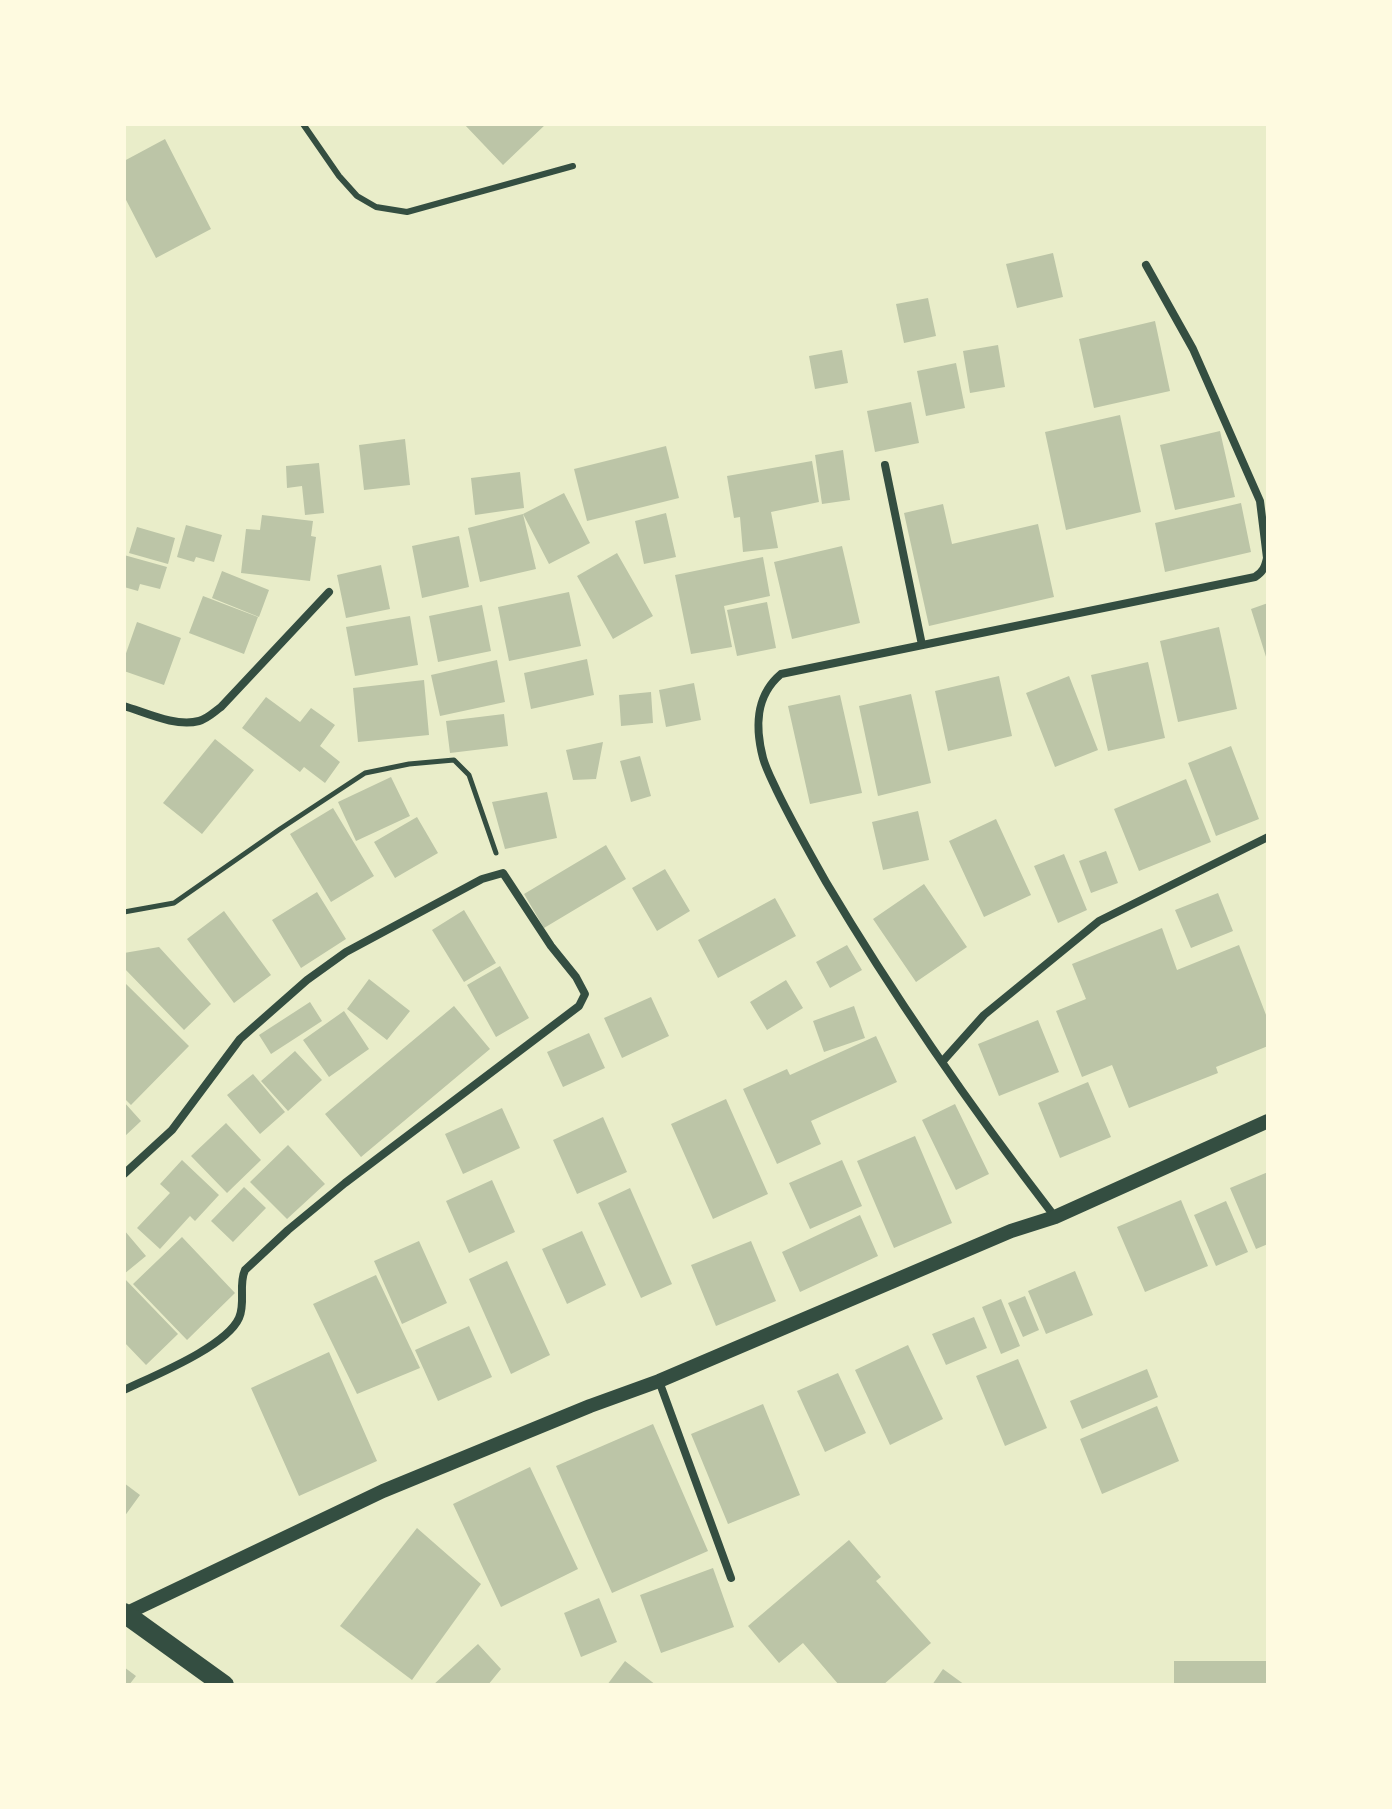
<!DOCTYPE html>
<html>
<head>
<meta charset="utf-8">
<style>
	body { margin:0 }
	#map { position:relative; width:1392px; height:1809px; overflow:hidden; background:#e9edc9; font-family:Ubuntu,sans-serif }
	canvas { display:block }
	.frame { position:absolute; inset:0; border:126px solid #fefae0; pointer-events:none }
</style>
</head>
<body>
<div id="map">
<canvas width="1392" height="1809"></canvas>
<div class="frame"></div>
</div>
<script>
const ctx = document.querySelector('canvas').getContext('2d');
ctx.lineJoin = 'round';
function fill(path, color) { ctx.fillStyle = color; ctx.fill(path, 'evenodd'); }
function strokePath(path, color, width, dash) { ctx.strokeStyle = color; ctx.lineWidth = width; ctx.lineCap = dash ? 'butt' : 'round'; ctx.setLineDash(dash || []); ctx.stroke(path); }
const building = new Path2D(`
	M 464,124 L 546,124 L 503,165 Z
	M 165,139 L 211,229 L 156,258 L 124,196 L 124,161 Z
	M 1053,253 L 1063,297 L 1017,308 L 1006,264 Z
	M 928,298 L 936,336 L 904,343 L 896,304 Z
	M 1155,321 L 1170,391 L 1094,408 L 1079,339 Z
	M 998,345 L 1005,387 L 970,393 L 963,351 Z
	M 842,350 L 848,383 L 815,389 L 809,356 Z
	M 956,363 L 965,408 L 926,416 L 917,371 Z
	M 911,402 L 919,443 L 875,452 L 867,411 Z
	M 1120,415 L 1141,512 L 1066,530 L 1045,432 Z
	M 1220,431 L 1235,497 L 1175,510 L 1160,445 Z
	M 405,439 L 410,485 L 364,490 L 359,445 Z
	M 666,446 L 679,498 L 587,521 L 574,469 Z
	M 843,450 L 850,500 L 822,504 L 815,455 Z
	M 812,461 L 819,502 L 771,512 L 778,548 L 743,552 L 740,517 L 734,518 L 727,476 Z
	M 319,463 L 324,513 L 305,515 L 302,486 L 287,488 L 286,466 Z
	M 520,472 L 524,508 L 475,515 L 471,478 Z
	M 564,493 L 590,543 L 549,564 L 523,514 Z
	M 1241,503 L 1251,552 L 1165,572 L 1155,523 Z
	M 943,504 L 952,544 L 1038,524 L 1054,597 L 929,626 L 904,513 Z
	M 666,513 L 676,557 L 644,564 L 635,521 Z
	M 523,514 L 536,569 L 480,582 L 468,528 Z
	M 262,515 L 313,521 L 311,536 L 316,537 L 310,581 L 241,573 L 246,529 L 260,530 Z
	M 186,525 L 222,535 L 214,562 L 196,557 L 194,562 L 177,557 Z
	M 137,527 L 175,538 L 168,564 L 129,553 Z
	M 459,536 L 469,587 L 422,598 L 412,546 Z
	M 842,546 L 860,623 L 792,639 L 774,562 Z
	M 617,553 L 653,616 L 613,639 L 577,576 Z
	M 124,555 L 167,567 L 160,589 L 140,584 L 138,591 L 124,587 Z
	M 763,557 L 770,596 L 724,606 L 732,647 L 691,654 L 675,575 Z
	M 381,565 L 390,609 L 346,618 L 337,575 Z
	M 222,571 L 269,590 L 259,617 L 212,598 Z
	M 569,592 L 581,646 L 509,661 L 498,607 Z
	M 203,596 L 258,617 L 244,654 L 189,633 Z
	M 767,602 L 776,648 L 737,656 L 727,610 Z
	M 1268,603 L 1268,660 L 1267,660 L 1251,609 Z
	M 482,605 L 491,651 L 438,662 L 429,616 Z
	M 410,616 L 418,665 L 355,676 L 346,627 Z
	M 137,622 L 181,638 L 164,685 L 124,671 L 124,659 Z
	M 1219,627 L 1237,709 L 1178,722 L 1160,641 Z
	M 587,659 L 594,695 L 531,709 L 524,673 Z
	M 497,660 L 505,702 L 440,716 L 431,675 Z
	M 1148,662 L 1165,738 L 1108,751 L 1091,675 Z
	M 999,676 L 1012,736 L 948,751 L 935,691 Z
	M 1069,676 L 1098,750 L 1055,767 L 1026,693 Z
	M 424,680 L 429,735 L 358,742 L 353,688 Z
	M 694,683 L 701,720 L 666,727 L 659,690 Z
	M 651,692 L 653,723 L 621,726 L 619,695 Z
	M 911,694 L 931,783 L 878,796 L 859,706 Z
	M 840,695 L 862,793 L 810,804 L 788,706 Z
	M 266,697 L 300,722 L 311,708 L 335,725 L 320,746 L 340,762 L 325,783 L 304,767 L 300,772 L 242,728 Z
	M 504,714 L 508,746 L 450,753 L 446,721 Z
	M 215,739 L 254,770 L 202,834 L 163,803 Z
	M 603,742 L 596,779 L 573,780 L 566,750 Z
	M 1231,746 L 1259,819 L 1216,836 L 1188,763 Z
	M 640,756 L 651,796 L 631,802 L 620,761 Z
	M 391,777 L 410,816 L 356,841 L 338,802 Z
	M 1186,779 L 1211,842 L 1139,871 L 1114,809 Z
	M 547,792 L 557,838 L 505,849 L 492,802 Z
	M 333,808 L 374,876 L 331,902 L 290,834 Z
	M 918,811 L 929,860 L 883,870 L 872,822 Z
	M 417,817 L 438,853 L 395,878 L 374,842 Z
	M 996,819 L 1031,895 L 984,917 L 949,841 Z
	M 606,845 L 626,879 L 544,928 L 524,894 Z
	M 1106,851 L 1118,883 L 1091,893 L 1079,861 Z
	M 1064,854 L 1087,910 L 1058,923 L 1034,866 Z
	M 665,869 L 690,911 L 657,931 L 632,888 Z
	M 924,884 L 967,947 L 916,982 L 873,919 Z
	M 317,892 L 346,939 L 301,968 L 272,920 Z
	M 1218,893 L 1233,931 L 1191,948 L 1175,910 Z
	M 775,898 L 796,936 L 718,978 L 698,940 Z
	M 464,910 L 496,963 L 464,982 L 432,930 Z
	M 224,911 L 271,975 L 234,1003 L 187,939 Z
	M 1162,928 L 1177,970 L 1239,945 L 1268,1020 L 1268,1046 L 1216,1067 L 1218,1073 L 1129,1108 L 1112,1065 L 1082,1077 L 1056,1011 L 1086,999 L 1072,964 Z
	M 847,945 L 862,970 L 830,988 L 816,962 Z
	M 159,947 L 211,1004 L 184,1030 L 124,968 L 124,953 Z
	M 500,966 L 529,1018 L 496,1037 L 467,985 Z
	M 369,979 L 410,1011 L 387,1040 L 347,1009 Z
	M 786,980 L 803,1008 L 767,1030 L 750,1002 Z
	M 124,982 L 189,1046 L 131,1105 L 124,1098 Z
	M 651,997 L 669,1036 L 622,1058 L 604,1018 Z
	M 310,1002 L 322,1021 L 271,1054 L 259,1035 Z
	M 454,1006 L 490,1049 L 361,1157 L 325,1114 Z
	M 854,1006 L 865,1038 L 824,1052 L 813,1021 Z
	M 344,1011 L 369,1049 L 329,1077 L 303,1040 Z
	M 1038,1020 L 1059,1072 L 999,1096 L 978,1044 Z
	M 589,1033 L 605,1068 L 563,1087 L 547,1052 Z
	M 876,1036 L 897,1082 L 811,1121 L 821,1144 L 777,1164 L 743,1089 L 787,1069 L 790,1075 Z
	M 295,1051 L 322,1080 L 288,1111 L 261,1081 Z
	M 253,1074 L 285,1112 L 260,1134 L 227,1095 Z
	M 1088,1082 L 1111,1137 L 1060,1158 L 1038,1103 Z
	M 726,1099 L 768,1194 L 713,1219 L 671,1124 Z
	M 124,1102 L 141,1121 L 124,1137 Z
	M 955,1104 L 989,1174 L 956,1190 L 922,1120 Z
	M 502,1108 L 520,1148 L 463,1174 L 445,1134 Z
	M 603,1117 L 627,1172 L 577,1194 L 553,1140 Z
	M 226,1123 L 261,1160 L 227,1193 L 191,1156 Z
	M 915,1136 L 952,1223 L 894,1248 L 857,1161 Z
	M 288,1145 L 325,1184 L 287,1219 L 250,1182 Z
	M 182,1160 L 219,1195 L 195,1221 L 190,1216 L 160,1249 L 137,1228 L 170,1193 L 160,1184 Z
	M 842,1160 L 862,1206 L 810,1229 L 789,1183 Z
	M 1268,1172 L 1268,1244 L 1256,1249 L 1230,1188 Z
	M 492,1180 L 515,1232 L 469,1253 L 446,1201 Z
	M 244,1187 L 266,1208 L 233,1242 L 211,1221 Z
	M 630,1188 L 672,1284 L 641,1298 L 598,1203 Z
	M 1181,1200 L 1208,1266 L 1145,1292 L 1117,1227 Z
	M 1226,1201 L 1248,1252 L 1216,1266 L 1194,1215 Z
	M 860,1215 L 878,1256 L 800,1292 L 782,1252 Z
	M 124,1230 L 146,1256 L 124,1274 Z
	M 582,1231 L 606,1285 L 567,1304 L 542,1249 Z
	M 182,1237 L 235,1293 L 187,1340 L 133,1284 Z
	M 419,1241 L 447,1303 L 402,1324 L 374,1261 Z
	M 751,1241 L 776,1301 L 716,1326 L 691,1265 Z
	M 507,1261 L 550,1355 L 511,1374 L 469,1279 Z
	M 1075,1271 L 1093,1315 L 1046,1334 L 1028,1291 Z
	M 376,1275 L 420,1368 L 357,1394 L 313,1304 Z
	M 124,1278 L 178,1334 L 146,1365 L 124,1342 Z
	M 1025,1296 L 1039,1330 L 1023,1337 L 1008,1303 Z
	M 1001,1299 L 1020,1346 L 1001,1354 L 982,1307 Z
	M 974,1317 L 987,1348 L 946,1365 L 932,1334 Z
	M 469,1326 L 492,1377 L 438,1401 L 415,1350 Z
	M 908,1345 L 943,1419 L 890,1445 L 855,1370 Z
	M 329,1352 L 377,1461 L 299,1496 L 251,1388 Z
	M 1018,1359 L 1047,1428 L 1005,1446 L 976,1376 Z
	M 1147,1369 L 1158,1397 L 1082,1429 L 1070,1401 Z
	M 838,1373 L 866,1433 L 825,1452 L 797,1391 Z
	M 763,1404 L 800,1495 L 728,1524 L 691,1434 Z
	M 1157,1406 L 1179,1461 L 1102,1494 L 1080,1439 Z
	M 653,1424 L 708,1551 L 612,1593 L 556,1466 Z
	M 530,1467 L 578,1569 L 501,1607 L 453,1504 Z
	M 124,1483 L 140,1495 L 124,1517 Z
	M 417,1528 L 481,1584 L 412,1680 L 340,1626 Z
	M 849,1540 L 881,1577 L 876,1581 L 931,1643 L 883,1685 L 839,1685 L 803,1643 L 779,1663 L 748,1626 Z
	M 713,1568 L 734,1627 L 661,1653 L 640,1595 Z
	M 599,1598 L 617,1642 L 581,1657 L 564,1613 Z
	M 478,1644 L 501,1669 L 488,1685 L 433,1685 Z
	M 625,1661 L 656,1685 L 607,1685 Z
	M 1174,1661 L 1268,1661 L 1268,1685 L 1174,1685 Z
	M 124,1667 L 136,1676 L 129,1685 L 124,1685 Z
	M 943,1669 L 965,1685 L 932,1685 Z`);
const path = new Path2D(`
	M 124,912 L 174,903 L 280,829 L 365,773 L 409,764 L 454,760 L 469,775 L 496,853`);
const service = new Path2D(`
	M 303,124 L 339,176 L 357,196 L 376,207 L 407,212 L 573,166`);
const minor = new Path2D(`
	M 885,465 L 922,645
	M 124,706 C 147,713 175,727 199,721 C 207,719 214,712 221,707 L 329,592
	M 942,1062 L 984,1015 L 1099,921 L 1268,837
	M 124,1174 L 172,1130 L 240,1039 L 307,980 L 346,952 L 482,879 L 503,873 L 551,946 L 576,977 L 585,994 L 579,1006 L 345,1183 L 288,1230 L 245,1270 C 238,1285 246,1303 239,1318 C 226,1347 153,1376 124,1390
	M 1055,1217 C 972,1109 895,998 826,882 C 809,852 792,822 777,791 C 772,780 766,769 763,758 C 755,727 755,696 781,674 L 1255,577 C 1263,572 1265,567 1267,558 L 1260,501 L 1193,349 L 1146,265
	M 659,1381 L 731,1578`);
const tertiary = new Path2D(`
	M 125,1614 L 383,1491 L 590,1406 L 659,1381 L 1011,1231 L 1055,1217 L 1268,1121`);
const primary = new Path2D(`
	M 124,1613 L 224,1685`);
fill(building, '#bcc5a7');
strokePath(path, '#344e41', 5);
strokePath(service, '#344e41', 6);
strokePath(minor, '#344e41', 8);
strokePath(tertiary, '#344e41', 14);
strokePath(primary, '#344e41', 20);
</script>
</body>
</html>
